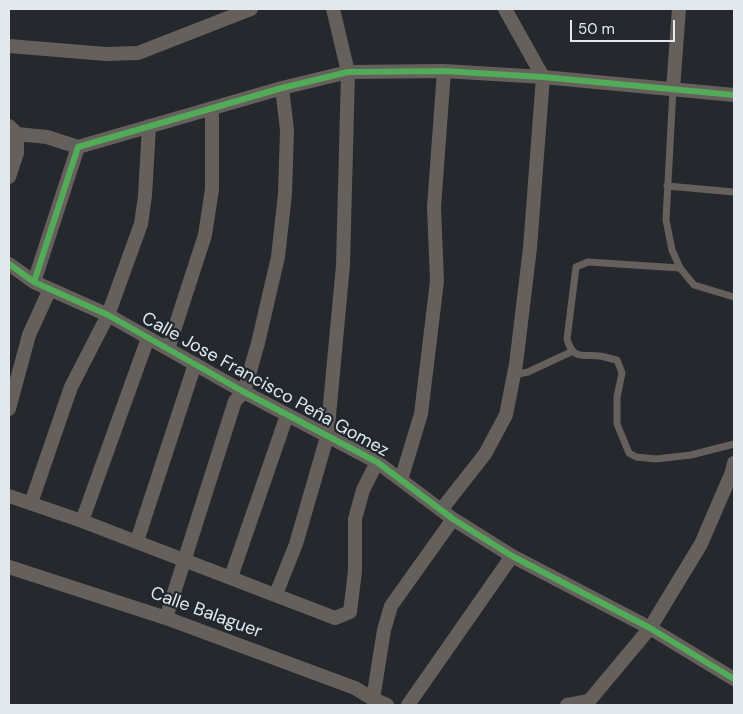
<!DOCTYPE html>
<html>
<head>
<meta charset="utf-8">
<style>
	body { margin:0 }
	#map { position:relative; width:743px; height:714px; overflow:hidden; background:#25282c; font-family:"DM Sans",sans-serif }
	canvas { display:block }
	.frame { position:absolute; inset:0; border:10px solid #e3e8ec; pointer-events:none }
	.scale { position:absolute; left:570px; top:20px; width:105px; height:22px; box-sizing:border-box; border:2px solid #e3e8ec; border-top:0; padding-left:6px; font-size:15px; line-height:18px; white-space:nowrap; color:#e3e8ec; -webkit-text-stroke:4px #22282f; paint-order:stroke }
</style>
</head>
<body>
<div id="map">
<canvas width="743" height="714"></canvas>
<div class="frame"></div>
<div class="scale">50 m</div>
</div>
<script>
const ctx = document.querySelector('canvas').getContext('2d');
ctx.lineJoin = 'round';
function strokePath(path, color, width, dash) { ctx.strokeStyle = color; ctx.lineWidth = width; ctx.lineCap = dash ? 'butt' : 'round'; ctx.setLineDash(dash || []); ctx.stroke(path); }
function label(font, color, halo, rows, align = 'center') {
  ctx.font = font + ' "DM Sans",sans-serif'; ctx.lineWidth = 4.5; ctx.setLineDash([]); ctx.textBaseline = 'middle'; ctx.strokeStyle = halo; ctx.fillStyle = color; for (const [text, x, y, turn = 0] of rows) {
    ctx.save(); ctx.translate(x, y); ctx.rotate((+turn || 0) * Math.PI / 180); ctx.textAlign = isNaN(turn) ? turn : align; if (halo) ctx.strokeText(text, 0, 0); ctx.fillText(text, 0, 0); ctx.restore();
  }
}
const lane = new Path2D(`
	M 673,89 L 666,220 L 672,250 L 680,268 L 694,285 L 734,297
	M 667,186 L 734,192
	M 680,268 L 588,262 L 576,267 L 567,339 C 573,361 584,354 600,356 C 606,357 611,359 617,360 L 622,373 L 617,397 L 617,424 L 629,453 L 636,457 L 656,459 L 691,455 L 734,444
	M 514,375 L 528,372 L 573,351`);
const street = new Path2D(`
	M 9,46 L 106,54 L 138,53 L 251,9
	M 673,89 L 679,9
	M 9,126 L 17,134 L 47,137 L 78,147
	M 9,177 L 17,153 L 17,134
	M 9,264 L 34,282 L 108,315 L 244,392 L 377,462 L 453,519 L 512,556 L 650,628 L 734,679
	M 34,282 L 78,147 L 282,88 L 348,72 L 444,71 L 543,77 L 734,95
	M 168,349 L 205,235 L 212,189 L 212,108
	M 9,409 L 29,335 L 50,289
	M 401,480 L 421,414 L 437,281 L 434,207 L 444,71
	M 9,496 L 82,521 L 335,618 L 350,612 L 355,571 L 355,519 L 363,490 L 377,462
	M 31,503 L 71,387 L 108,315 L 141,224 L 145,196 L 149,126
	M 441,510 L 485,454 L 506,415 L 516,364 L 530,248 L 543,77 L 505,9
	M 82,521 L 148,338
	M 137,541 L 195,364
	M 9,567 L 166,618 L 355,688 L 373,699 L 387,705
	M 231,577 L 287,415
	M 276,594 L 296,544 L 327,437 L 343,265 L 348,72 L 333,9
	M 166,618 L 235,401 L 244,392 L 258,343 L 278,257 L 285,194 L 287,130 L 282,88
	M 375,705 L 373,699 L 384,630 L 391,606 L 453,519
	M 408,705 L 512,556
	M 567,705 L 589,701 L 650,628 L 701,544 L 732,472 L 734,463`);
const cycleway = new Path2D(`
	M 9,264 L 34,282 L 108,315 L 244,392 L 377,462 L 453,519 L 512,556 L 650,628 L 734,679
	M 34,282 L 78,147 L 282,88 L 348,72 L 444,71 L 543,77 L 734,95`);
const streetNames = [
	["Calle Jose Francisco Peña Gomez",265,385,29],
	["Calle Balaguer",206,613,20]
];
strokePath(lane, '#66605c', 7);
strokePath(street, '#66605c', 14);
strokePath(cycleway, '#51ab58', 6);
label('18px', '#e3e8ec', '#22282f', streetNames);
</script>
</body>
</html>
